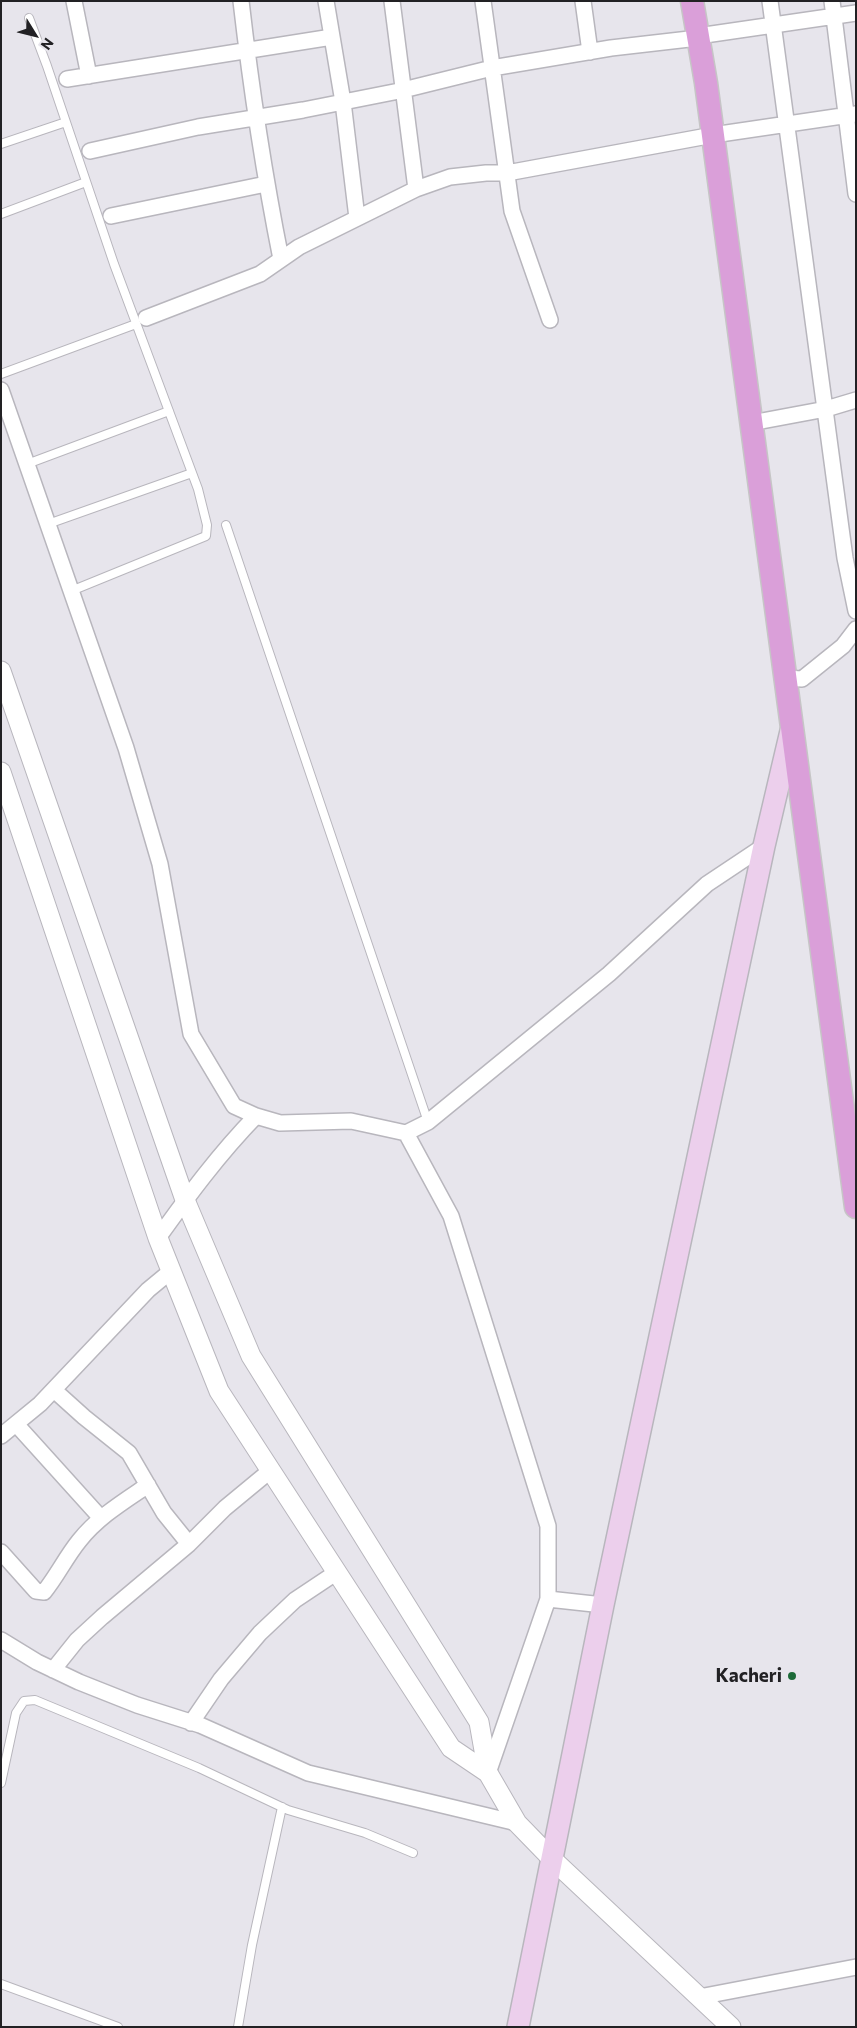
<!DOCTYPE html>
<html>
<head>
<meta charset="utf-8">
<style>
	body { margin:0 }
	#map { position:relative; width:857px; height:2028px; overflow:hidden; background:#e7e5ec; font-family:Commissioner,sans-serif }
	canvas { display:block }
	.frame { position:absolute; inset:0; border:2px solid #222124; pointer-events:none }
	.north { position:absolute; left:10px; top:10px; width:50px; height:50px; -webkit-text-stroke:4px #e7e5ec; paint-order:stroke; rotate:126deg; font-size:14px; font-weight:700; line-height:20px; text-align:center; color:#222124 }
	.north::after { content:''; display:block; margin:auto; width:18px; height:22px; background:#222124; clip-path:polygon(50% 0,100% 100%,50% 72%,0 100%) }
</style>
</head>
<body>
<div id="map">
<canvas width="857" height="2028"></canvas>
<div class="frame"></div>
<div class="north">N</div>
</div>
<script>
const ctx = document.querySelector('canvas').getContext('2d');
ctx.lineJoin = 'round';
function strokePath(path, color, width, dash) { ctx.strokeStyle = color; ctx.lineWidth = width; ctx.lineCap = dash ? 'butt' : 'round'; ctx.setLineDash(dash || []); ctx.stroke(path); }
function label(font, color, halo, rows, align = 'center') {
  ctx.font = font + ' Commissioner,sans-serif'; ctx.lineWidth = 5; ctx.setLineDash([]); ctx.textBaseline = 'middle'; ctx.strokeStyle = halo; ctx.fillStyle = color; for (const [text, x, y, turn = 0] of rows) {
    ctx.save(); ctx.translate(x, y); ctx.rotate((+turn || 0) * Math.PI / 180); ctx.textAlign = isNaN(turn) ? turn : align; if (halo) ctx.strokeText(text, 0, 0); ctx.fillText(text, 0, 0); ctx.restore();
  }
}
const service = new Path2D(`
	M 29,18 L 47,66 L 114,264 L 198,489 L 207,525 L 206,536 L 71,591
	M 1,144 L 66,122
	M 1,214 L 86,182
	M 1,374 L 136,324
	M 27,464 L 169,411
	M 48,524 L 192,473
	M 226,525 L 428,1122
	M 1,1783 L 16,1713 L 24,1701 L 35,1700 L 199,1768 L 288,1810 L 365,1833 L 413,1853
	M 1,1984 L 118,2027
	M 238,2027 L 252,1945 L 282,1807`);
const minor = new Path2D(`
	M 74,1 L 89,76
	M 241,1 C 251,88 264,174 281,259
	M 326,1 L 343,102 L 357,218
	M 392,1 L 416,189
	M 483,1 L 512,211 L 550,320
	M 583,1 L 590,52
	M 770,1 L 845,558 L 856,611
	M 832,1 L 856,194
	M 698,36 L 856,13
	M 67,79 L 332,37
	M 90,151 L 198,127 L 303,110 L 399,91 L 492,68 L 611,48 L 698,38
	M 111,216 L 266,184
	M 146,318 L 260,274 L 299,247 L 416,189 L 450,177 L 486,173 L 507,173 L 713,135 L 856,114
	M 1,390 L 126,748 L 160,864 L 191,1034 L 234,1106 L 256,1116 L 280,1123 L 351,1121 L 406,1133 L 428,1122 L 609,974 L 707,884 L 764,846
	M 751,423 L 826,409 L 856,400
	M 785,678 L 802,679 L 843,646 L 856,629
	M 406,1133 L 451,1216 L 548,1526 L 548,1599 L 488,1773
	M 158,1238 C 188,1196 219,1154 256,1116
	M 54,1390 L 84,1417 L 129,1453 L 164,1513 L 189,1544
	M 16,1424 L 100,1517
	M 1,1436 L 40,1404 L 148,1290 L 171,1271
	M 1,1552 L 36,1591 L 44,1592 C 57,1576 66,1557 79,1541 C 98,1517 123,1502 148,1485
	M 548,1599 L 603,1605
	M 1,1640 L 37,1662 L 79,1682 L 137,1705 L 200,1725 L 308,1773 L 517,1823
	M 53,1670 L 77,1640 L 102,1617 L 189,1544 L 225,1508 L 271,1470
	M 191,1723 L 221,1679 L 260,1633 L 295,1600 L 337,1572
	M 699,1997 L 856,1967`);
const tertiary = new Path2D(`
	M 1,671 L 185,1200 L 251,1356 L 479,1722 L 488,1773 L 517,1823 L 552,1859 L 731,2027
	M 1,772 L 158,1238 L 219,1391 L 451,1748 L 488,1773`);
const secondary = new Path2D(`
	M 518,2027 L 603,1605 L 764,846 L 791,731`);
const primary = new Path2D(`
	M 692,1 L 706,83 L 856,1207`);
const markers = [
	[792,1676,5,"#1d6a39"]
];
const poiNames = [
	["Kacheri",782,1676]
];
strokePath(service, '#b8b6bd', 10);
strokePath(minor, '#b8b6bd', 18);
strokePath(tertiary, '#b8b6bd', 21);
strokePath(secondary, '#b8b6bd', 24);
strokePath(primary, '#c6c5c6', 25);
strokePath(service, '#fff', 8);
strokePath(minor, '#fff', 15);
strokePath(tertiary, '#fff', 19);
strokePath(secondary, '#eccfec', 21);
strokePath(primary, '#da9fd9', 22);
for (const [x, y, r, color] of markers) { const dot = new Path2D(); dot.arc(x, y, r, 0, 2 * Math.PI); ctx.fillStyle = color; ctx.fill(dot); strokePath(dot, '#e7e5ec', 2); }
label('bold 19px', '#222124', '#e7e5ec', poiNames, 'right');
</script>
</body>
</html>
